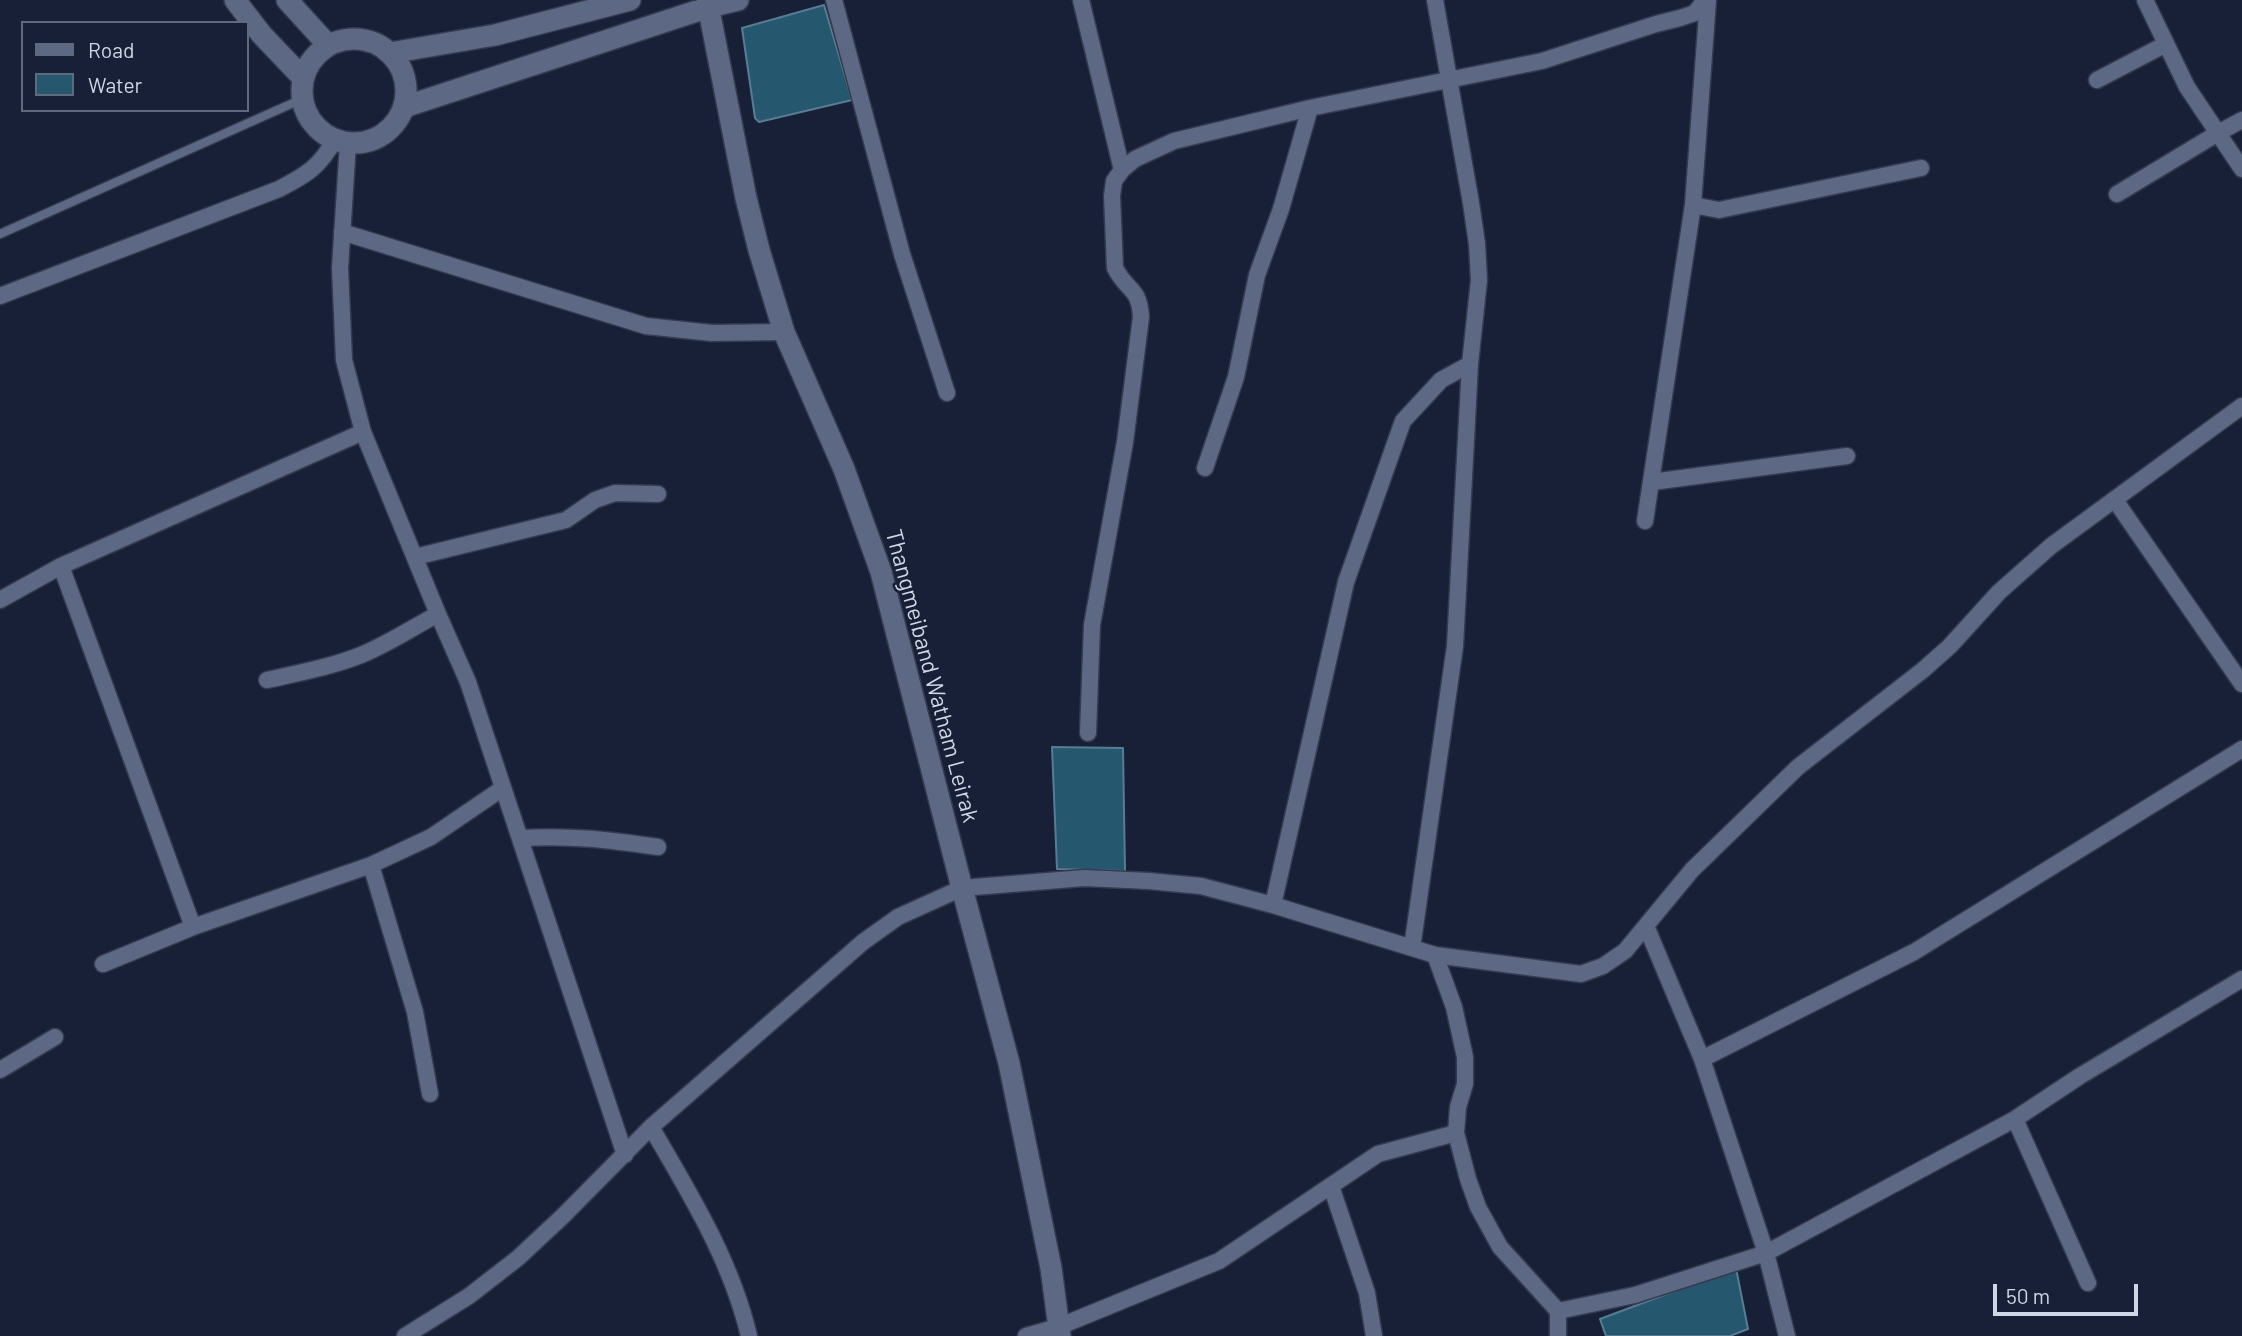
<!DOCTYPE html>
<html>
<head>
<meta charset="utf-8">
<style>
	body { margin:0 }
	#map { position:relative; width:2242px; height:1336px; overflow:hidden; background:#172037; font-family:Barlow,sans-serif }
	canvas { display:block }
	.legend { position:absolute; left:21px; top:21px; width:228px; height:91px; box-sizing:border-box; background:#172037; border:2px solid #61697d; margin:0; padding:9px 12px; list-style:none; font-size:21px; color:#cfd6e5 }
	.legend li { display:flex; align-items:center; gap:14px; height:35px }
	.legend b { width:35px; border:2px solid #61697d }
	.scale { position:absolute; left:1993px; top:1284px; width:145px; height:32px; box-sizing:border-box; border:4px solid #cfd6e5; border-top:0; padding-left:9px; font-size:21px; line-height:24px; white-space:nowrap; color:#cfd6e5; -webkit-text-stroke:5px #172037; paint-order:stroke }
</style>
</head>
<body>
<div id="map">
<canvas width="2242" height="1336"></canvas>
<ul class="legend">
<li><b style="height:9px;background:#5d6984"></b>Road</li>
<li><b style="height:19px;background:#25576f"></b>Water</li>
</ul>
<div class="scale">50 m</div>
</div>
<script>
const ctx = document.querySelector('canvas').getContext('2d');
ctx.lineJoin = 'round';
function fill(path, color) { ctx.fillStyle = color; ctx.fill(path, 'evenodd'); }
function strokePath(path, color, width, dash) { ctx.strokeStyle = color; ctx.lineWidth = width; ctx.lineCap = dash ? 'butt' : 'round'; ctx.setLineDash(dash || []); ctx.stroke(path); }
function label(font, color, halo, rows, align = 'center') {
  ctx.font = font + ' Barlow,sans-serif'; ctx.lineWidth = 5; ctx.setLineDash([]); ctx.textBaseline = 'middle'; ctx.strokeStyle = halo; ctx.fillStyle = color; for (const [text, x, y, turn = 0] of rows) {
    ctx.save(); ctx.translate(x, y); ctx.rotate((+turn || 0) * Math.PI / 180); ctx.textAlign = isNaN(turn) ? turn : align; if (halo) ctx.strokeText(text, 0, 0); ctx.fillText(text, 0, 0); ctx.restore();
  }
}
const water = new Path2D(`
	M 824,5 L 852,100 L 759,122 L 755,118 L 742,28 Z
	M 1052,747 L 1123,748 L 1125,871 L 1057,869 Z
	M 1736,1268 L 1748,1329 L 1730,1336 L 1606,1336 L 1600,1319 Z`);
const lane = new Path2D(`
	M 0,234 L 302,99`);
const street = new Path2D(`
	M 834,0 L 902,254 L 947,393
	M 1081,0 L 1122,170
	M 2145,0 L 2187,87 L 2242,169
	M 2097,80 L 2166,44
	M 348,143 L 340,268 L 344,360 L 363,432 L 438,614 L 468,682 L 625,1155
	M 2117,194 L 2218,133 L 2242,120
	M 1693,205 L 1719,210 L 1921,168
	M 342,232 L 646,326 L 712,333 L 784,332
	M 0,296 L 279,189 C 306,175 320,167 335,139
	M 1205,468 L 1236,377 L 1257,275 L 1281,209 L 1310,108
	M 1652,482 L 1847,456
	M 2115,500 L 2242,684
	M 1645,521 L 1693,205 L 1708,0
	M 415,557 L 566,520 L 595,500 L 615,493 L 658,494
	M 61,566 L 193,927
	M 0,600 L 61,566 L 363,432
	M 267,680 C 298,673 331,667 361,655 C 388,644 412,628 438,614
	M 1088,733 L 1092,625 L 1125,442 L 1141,317 C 1139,286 1127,292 1115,268 L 1112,196 L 1114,181 L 1122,170 L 1135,159 L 1174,141 L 1310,108 L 1542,61 L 1656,24 L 1680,18 L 1695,13 L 1705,0
	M 521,838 C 572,835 609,840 658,847
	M 371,865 L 415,1012 L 430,1094
	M 1273,905 L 1346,582 L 1403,421 L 1441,380 L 1470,364
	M 1646,926 L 1702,1059 L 1766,1253 L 1787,1336
	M 1412,948 L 1455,646 L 1470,364 L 1479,280 L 1477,244 L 1471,203 L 1435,0
	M 1435,955 L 1454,1007 L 1465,1057 L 1465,1084 L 1458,1107 L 1456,1133 L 1468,1179 L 1478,1207 L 1500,1247 L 1558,1311 L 1635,1295 L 1766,1253 L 2015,1119 L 2080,1076 L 2242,979
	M 103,964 L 193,927 L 371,865 L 431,837 L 503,788
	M 1702,1059 L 1914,952 L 2242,749
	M 0,1070 L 55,1037
	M 2015,1119 L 2088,1283
	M 651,1127 C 690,1194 731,1260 749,1336
	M 1331,1186 L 1367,1293 L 1374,1336
	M 405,1336 L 469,1296 L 518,1258 L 563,1216 L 651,1127 L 863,942 L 898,917 L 962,888 L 1084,878 L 1149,881 L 1201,886 L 1273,905 L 1435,955 L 1581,974 L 1603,966 L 1625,951 L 1692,870 L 1798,767 L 1923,670 L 1950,646 L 1999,592 L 2051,546 L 2242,406
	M 1026,1336 L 1058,1327 L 1219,1261 L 1378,1154 L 1456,1133
	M 1558,1336 L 1558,1311`);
const secondary = new Path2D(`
	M 235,0 L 262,35 L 303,78
	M 287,0 L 328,45
	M 707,0 L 746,198 L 759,250 L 784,332 L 844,469 L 881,572 L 962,888 L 1009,1063 L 1051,1268 L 1060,1336
	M302 91a52 52 0 1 1 104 0a52 52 0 1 1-104 0Z
	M 390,53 L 495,35 L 630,0
	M 404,107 L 709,7 L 738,0`);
const streetNames = [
	["Thangmeiband Watham Leirak",932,676,75]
];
fill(water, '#25576f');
strokePath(water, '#587d92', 2);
strokePath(lane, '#353a4e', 11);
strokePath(street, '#353a4e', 19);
strokePath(secondary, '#353a4e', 24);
strokePath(lane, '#5d6984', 8);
strokePath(street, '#5d6984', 16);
strokePath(secondary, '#5d6984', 21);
label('23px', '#cfd6e5', '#172037', streetNames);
</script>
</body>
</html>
